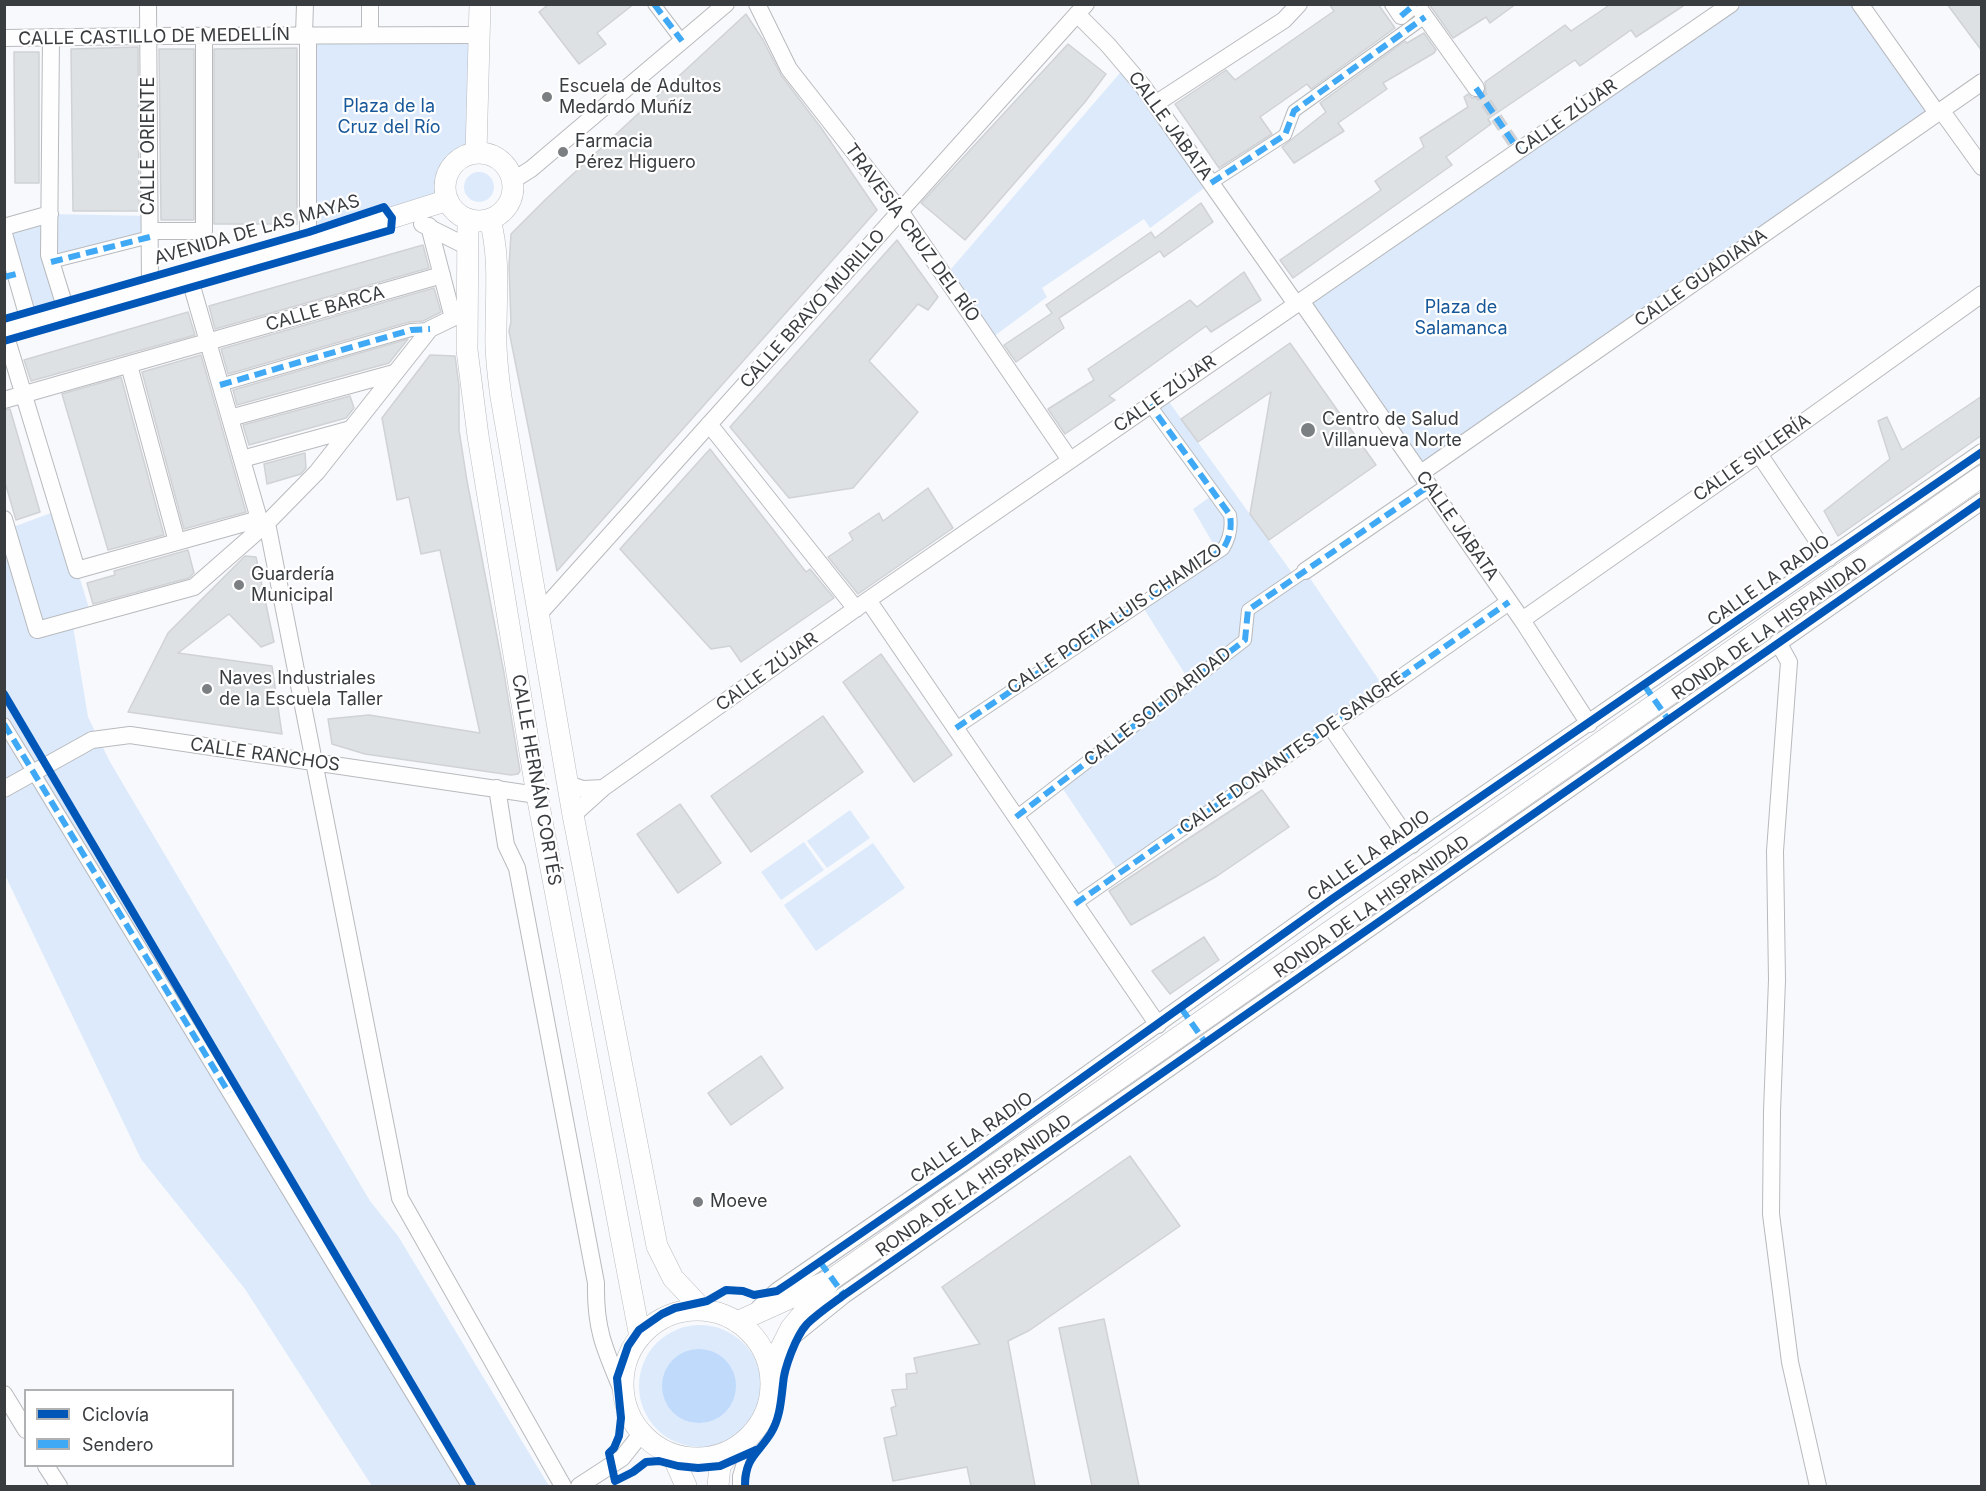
<!DOCTYPE html>
<html>
<head>
<meta charset="utf-8">
<style>
	body { margin:0 }
	#map { position:relative; width:1986px; height:1491px; overflow:hidden; background:#f7f9fc; font-family:Inter,sans-serif }
	canvas { display:block }
	.frame { position:absolute; inset:0; border:6px solid #393d40; pointer-events:none }
	.legend { position:absolute; left:24px; top:1389px; width:210px; height:78px; box-sizing:border-box; background:#fff; border:2px solid #b0b1b3; margin:0; padding:8px 10px; list-style:none; font-size:18px; color:#393d40 }
	.legend li { display:flex; align-items:center; gap:12px; height:30px }
	.legend b { width:30px; border:2px solid #b0b1b3 }
</style>
</head>
<body>
<div id="map">
<canvas width="1986" height="1491"></canvas>
<div class="frame"></div>
<ul class="legend">
<li><b style="height:8px;background:#0057b8"></b>Ciclovía</li>
<li><b style="height:8px;background:#3fa9f5"></b>Sendero</li>
</ul>
</div>
<script>
const ctx = document.querySelector('canvas').getContext('2d');
ctx.lineJoin = 'round';
function fill(path, color) { ctx.fillStyle = color; ctx.fill(path, 'evenodd'); }
function strokePath(path, color, width, dash) { ctx.strokeStyle = color; ctx.lineWidth = width; ctx.lineCap = dash ? 'butt' : 'round'; ctx.setLineDash(dash || []); ctx.stroke(path); }
function label(font, color, halo, rows, align = 'center') {
  ctx.font = font + ' Inter,sans-serif'; ctx.lineWidth = 4.5; ctx.setLineDash([]); ctx.textBaseline = 'middle'; ctx.strokeStyle = halo; ctx.fillStyle = color; for (const [text, x, y, turn = 0] of rows) {
    ctx.save(); ctx.translate(x, y); ctx.rotate((+turn || 0) * Math.PI / 180); ctx.textAlign = isNaN(turn) ? turn : align; if (halo) ctx.strokeText(text, 0, 0); ctx.fillText(text, 0, 0); ctx.restore();
  }
}
const green = new Path2D(`
	M 1731,5 L 1860,5 L 1937,113 L 1421,473 L 1301,301 Z
	M 308,35 L 480,35 L 476,153 C 455,159 445,172 446,194 L 308,243 Z
	M 1126,66 L 1211,183 L 1150,228 L 1144,219 L 1042,288 L 1047,297 L 989,340 L 945,276 Z
	M464 187a15 15 0 1 1 30 0a15 15 0 1 1-30 0Z
	M 50,214 L 150,216 L 150,237 L 52,262 L 66,310 L 29,321 L 5,234 Z
	M 1164,395 L 1295,577 L 1305,571 L 1385,689 L 1120,874 L 1059,783 L 1190,682 L 1141,604 L 1218,552 L 1193,509 L 1214,494 L 1150,405 Z
	M 59,510 L 91,615 L 72,620 L 88,717 L 110,762 L 370,1201 L 398,1236 L 549,1486 L 372,1486 L 245,1289 L 141,1159 L 5,875 L 5,530 Z
	M 850,810 L 870,838 L 827,868 L 807,841 Z
	M 804,842 L 824,870 L 781,900 L 761,872 Z
	M 873,843 L 905,888 L 816,951 L 784,905 Z
	M639 1386a61 61 0 1 1 122 0a61 61 0 1 1-122 0Z`);
const water = new Path2D(`
	M662 1386a37 37 0 1 1 74 0a37 37 0 1 1-74 0Z`);
const building = new Path2D(`
	M 549,4 L 634,4 L 597,33 L 606,44 L 579,64 L 539,12 Z
	M 1329,4 L 1378,4 L 1395,28 L 1311,89 L 1307,84 L 1260,117 L 1272,134 L 1219,168 L 1175,104 L 1226,70 L 1235,80 L 1334,11 Z
	M 1429,4 L 1516,4 L 1490,23 L 1486,17 L 1453,38 Z
	M 1611,4 L 1686,4 L 1636,37 L 1631,30 L 1580,66 L 1575,60 L 1488,119 L 1491,124 L 1446,157 L 1452,165 L 1293,278 L 1280,260 L 1381,190 L 1375,181 L 1424,147 L 1420,138 L 1468,107 L 1464,97 L 1468,94 L 1472,98 L 1482,97 L 1486,92 L 1485,82 L 1565,25 L 1571,31 Z
	M 1947,4 L 1982,4 L 1982,51 Z
	M 746,14 L 763,40 L 781,75 L 822,129 L 877,210 L 557,571 L 509,331 L 511,322 L 509,266 L 511,234 L 547,198 Z
	M 1424,33 L 1436,50 L 1434,53 L 1383,83 L 1387,89 L 1338,123 L 1344,131 L 1294,163 L 1282,147 L 1326,112 L 1320,103 L 1405,41 L 1407,43 Z
	M 1068,44 L 1106,74 L 1085,102 L 965,240 L 921,203 Z
	M 138,47 L 139,211 L 73,211 L 71,49 Z
	M 297,48 L 297,224 L 214,224 L 214,49 Z
	M 159,49 L 194,49 L 194,220 L 161,220 Z
	M 14,52 L 39,52 L 39,183 L 15,183 Z
	M 1201,203 L 1213,222 L 1164,257 L 1160,251 L 1059,318 L 1064,328 L 1016,362 L 1004,345 L 1052,313 L 1046,305 L 1151,232 L 1155,238 Z
	M 897,240 L 938,297 L 928,310 L 918,304 L 869,361 L 918,412 L 853,488 L 789,498 L 730,427 Z
	M 423,245 L 429,268 L 215,329 L 209,306 Z
	M 1244,272 L 1261,300 L 1211,332 L 1206,326 L 1109,396 L 1115,400 L 1065,434 L 1048,409 L 1094,380 L 1088,369 L 1190,300 L 1197,307 Z
	M 434,288 L 441,312 L 423,321 L 409,322 L 228,374 L 221,349 Z
	M 188,312 L 195,335 L 31,381 L 24,360 Z
	M 408,339 L 389,363 L 237,405 L 233,390 Z
	M 1290,343 L 1376,465 L 1269,540 L 1250,514 L 1271,392 L 1198,442 L 1181,419 Z
	M 201,355 L 246,512 L 184,529 L 142,372 Z
	M 430,355 L 455,356 L 459,386 L 459,430 L 467,481 L 504,673 L 520,771 L 518,774 L 511,775 L 365,754 L 332,744 L 328,719 L 369,715 L 480,733 L 440,550 L 421,554 L 409,497 L 397,500 L 382,418 Z
	M 121,377 L 164,535 L 108,550 L 62,394 Z
	M 350,396 L 354,408 L 346,418 L 249,445 L 243,425 Z
	M 1982,396 L 1982,435 L 1838,536 L 1824,511 L 1890,459 L 1878,421 L 1887,417 L 1902,450 Z
	M 10,409 L 40,512 L 16,520 L 4,479 L 4,410 Z
	M 710,449 L 806,572 L 810,569 L 834,598 L 741,662 L 730,646 L 711,649 L 620,549 Z
	M 305,453 L 306,468 L 301,474 L 267,484 L 264,464 Z
	M 928,488 L 953,528 L 858,594 L 828,557 L 853,540 L 849,533 L 879,513 L 883,521 Z
	M 188,550 L 194,573 L 189,578 L 93,604 L 87,583 L 115,575 L 114,571 Z
	M 245,556 L 256,557 L 274,642 L 261,647 L 229,614 L 178,653 L 272,666 L 282,734 L 128,712 L 168,633 Z
	M 881,654 L 952,755 L 914,782 L 843,682 Z
	M 823,716 L 863,772 L 751,852 L 711,796 Z
	M 1262,790 L 1289,827 L 1217,876 L 1131,925 L 1109,891 Z
	M 680,804 L 721,863 L 678,893 L 637,834 Z
	M 1204,937 L 1219,960 L 1170,994 L 1152,971 Z
	M 761,1056 L 783,1088 L 731,1125 L 708,1093 Z
	M 1130,1156 L 1180,1226 L 1030,1330 L 1008,1341 L 1035,1486 L 971,1486 L 967,1467 L 893,1481 L 884,1438 L 897,1435 L 891,1408 L 896,1406 L 892,1390 L 907,1389 L 906,1374 L 917,1373 L 914,1358 L 980,1344 L 942,1287 Z
	M 1104,1319 L 1139,1486 L 1092,1486 L 1059,1328 Z`);
const pedestrianTunnel = new Path2D(`
	M 1476,88 L 1519,151`);
const service = new Path2D(`
	M 737,1486 L 737,1476 L 748,1439`);
const pedestrian = new Path2D(`
	M 654,4 L 682,41
	M 1211,183 L 1285,135 L 1294,111 L 1425,17
	M 51,262 L 150,237
	M 220,385 L 411,330 L 430,329
	M 4,724 L 468,1486
	M 956,728 L 1223,549 C 1230,538 1232,528 1230,515 L 1150,405
	M 1016,817 L 1245,640 L 1248,610 L 1305,571
	M 1075,904 L 1385,689`);
const minor = new Path2D(`
	M 148,4 L 150,287
	M 757,4 L 789,69 L 900,211 L 1070,460
	M 1393,4 L 1401,16 L 1415,4
	M 1416,4 L 1476,88
	M 1860,4 L 1937,113
	M 1077,14 L 1108,45 L 1142,85 L 1296,304
	M 304,35 L 305,4
	M 370,35 L 370,4
	M 51,37 L 49,255 L 66,310
	M 4,38 L 148,36 L 480,35
	M 1155,104 L 1284,20 L 1299,4
	M 1941,110 L 1982,167
	M 512,181 L 531,169 L 726,4
	M 422,224 L 466,246
	M 429,226 L 453,318
	M 4,227 L 50,214
	M 150,231 L 204,231 L 204,35
	M 4,234 L 29,321
	M 308,243 L 308,35
	M 189,276 L 259,519 L 267,523
	M 1301,301 L 1522,620 L 1589,724
	M 4,330 L 77,570 L 259,519
	M 129,365 L 177,542
	M 4,400 L 442,275
	M 230,418 L 394,373
	M 709,424 L 856,609
	M 1759,454 L 1829,558
	M 242,459 L 351,429
	M 1421,473 L 1982,82
	M 4,519 L 37,630 L 194,587 L 267,523 L 317,472 L 430,329 L 467,311
	M 267,523 L 400,1198 L 563,1486
	M 1305,571 L 1429,486
	M 868,600 L 1158,1025
	M 539,614 L 1086,4
	M 1522,620 L 1759,454 L 1982,294
	M 1778,642 L 1789,662 L 1775,851 L 1777,980 L 1772,1111 L 1771,1214 L 1790,1362 L 1818,1486
	M 1385,689 L 1509,602
	M 1331,727 L 1412,845
	M 568,784 L 583,789 L 603,788
	M 497,788 L 506,845 L 517,868 L 596,1283 C 595,1328 604,1348 621,1388
	M 4,789 L 92,740 L 130,735 L 537,795
	M 573,815 L 603,788 L 868,600 L 1731,4
	M 759,1308 L 777,1291 L 963,1163 L 1332,899 L 1982,452
	M 792,1337 L 844,1295 L 1982,501
	M 4,1394 L 26,1430
	M 46,1466 L 59,1486
	M 579,1486 L 622,1458 L 641,1434`);
const tertiary = new Path2D(`
	M 476,153 L 480,4
	M445 187a34 34 0 1 1 68 0a34 34 0 1 1-68 0Z
	M 468,219 L 467,350 L 478,436 L 537,795 L 640,1337
	M 490,220 C 500,256 496,294 496,331 C 495,353 498,375 501,397 L 573,815 L 657,1246 L 673,1278 L 703,1310
	M 4,328 L 369,225 L 448,200
	M623 1384a74 74 0 1 1 148 0a74 74 0 1 1-148 0Z
	M 737,1322 L 832,1279 L 1982,476
	M 770,1370 L 791,1328 L 828,1284
	M 672,1454 L 686,1486
	M 718,1486 L 720,1466 L 731,1451`);
const quiet = new Path2D(`
	M 654,4 L 682,41
	M 1401,16 L 1415,4
	M 1476,88 L 1519,151
	M 1211,183 L 1285,135 L 1294,111 L 1425,17
	M 51,262 L 150,237
	M 4,277 L 16,274
	M 220,385 L 411,330 L 430,329
	M 1644,685 L 1668,719
	M 4,724 L 229,1093
	M 956,728 L 1223,549 C 1230,538 1232,528 1230,515 L 1150,405
	M 1016,817 L 1245,640 L 1248,610 L 1429,486
	M 1075,904 L 1509,602
	M 1181,1008 L 1205,1042
	M 820,1262 L 844,1295`);
const cycleway = new Path2D(`
	M 4,319 L 309,232 L 384,207 L 392,218 L 391,230 L 4,341
	M 4,694 L 472,1486
	M 756,1450 L 720,1466 L 698,1468 L 678,1466 L 659,1461 L 646,1462 L 633,1472 L 615,1481 L 609,1453 L 614,1448 L 619,1436 L 621,1418 L 617,1378 L 628,1346 L 639,1330 L 662,1314 L 675,1308 L 707,1301 L 726,1290 L 743,1291 L 754,1295 L 777,1291 L 792,1281 L 963,1163 L 1332,899 L 1982,452
	M 745,1486 C 745,1457 758,1454 771,1433 C 780,1418 781,1401 783,1384 C 784,1368 796,1336 807,1324 C 818,1313 832,1304 844,1295 L 1982,501`);
const markers = [
	[547,97,6,"#7c7f82"],
	[563,152,6,"#7c7f82"],
	[1308,430,8,"#7c7f82"],
	[239,585,6,"#7c7f82"],
	[207,689,6,"#7c7f82"],
	[698,1202,6,"#7c7f82"]
];
const streetNames = [
	["CALLE CASTILLO DE MEDELLÍN",154,37,-1],
	["CALLE ZÚJAR",1566,118,-35],
	["CALLE JABATA",1170,126,54],
	["CALLE ORIENTE",149,146,-90],
	["AVENIDA DE LAS MAYAS",257,230,-16],
	["TRAVESÍA CRUZ DEL RÍO",912,233,54],
	["CALLE GUADIANA",1701,278,-35],
	["CALLE BARCA",325,309,-16],
	["CALLE BRAVO MURILLO",813,309,-48],
	["CALLE ZÚJAR",1165,394,-35],
	["CALLE SILLERÍA",1752,458,-35],
	["CALLE JABATA",1457,526,55],
	["CALLE LA RADIO",1769,581,-35],
	["CALLE POETA LUIS CHAMIZO",1115,619,-34],
	["RONDA DE LA HISPANIDAD",1770,629,-35],
	["CALLE ZÚJAR",767,672,-36],
	["CALLE SOLIDARIDAD",1158,707,-38],
	["CALLE DONANTES DE SANGRE",1292,753,-35],
	["CALLE RANCHOS",265,755,8],
	["CALLE HERNÁN CORTÉS",536,780,80],
	["CALLE LA RADIO",1369,856,-35],
	["RONDA DE LA HISPANIDAD",1372,907,-35],
	["CALLE LA RADIO",972,1138,-35],
	["RONDA DE LA HISPANIDAD",974,1186,-35]
];
const poiNames = [
	["Escuela de Adultos",559,87],
	["Medardo Muñíz",559,108],
	["Farmacia",575,142],
	["Pérez Higuero",575,163],
	["Centro de Salud",1322,420],
	["Villanueva Norte",1322,441],
	["Guardería",251,575],
	["Municipal",251,596],
	["Naves Industriales",219,679],
	["de la Escuela Taller",219,700],
	["Moeve",710,1202]
];
const parkNames = [
	["Plaza de la",389,107],
	["Cruz del Río",389,128],
	["Plaza de",1461,308],
	["Salamanca",1461,329]
];
fill(green, '#ddeafb');
fill(water, '#bfdafb');
fill(building, '#dee1e4');
strokePath(building, '#d0d2d5', 1.5);
strokePath(pedestrianTunnel, '#d1d3d6', 12, [12, 6]);
strokePath(service, '#b8babd', 10);
strokePath(pedestrian, '#b8babd', 14);
strokePath(minor, '#b8babd', 18);
strokePath(tertiary, '#b8babd', 22);
strokePath(service, '#fefeff', 8);
strokePath(pedestrian, '#fefeff', 12);
strokePath(minor, '#fefeff', 16);
strokePath(tertiary, '#fefeff', 21);
strokePath(quiet, '#3fa9f5', 6, [12, 6]);
strokePath(cycleway, '#0057b8', 8);
for (const [x, y, r, color] of markers) { const dot = new Path2D(); dot.arc(x, y, r, 0, 2 * Math.PI); ctx.fillStyle = color; ctx.fill(dot); strokePath(dot, '#fff', 2); }
label('18px', '#393d40', '#fff', streetNames);
label('18px', '#393d40', '#fff', poiNames, 'left');
label('18px', '#17589a', '#fff', parkNames);
</script>
</body>
</html>
